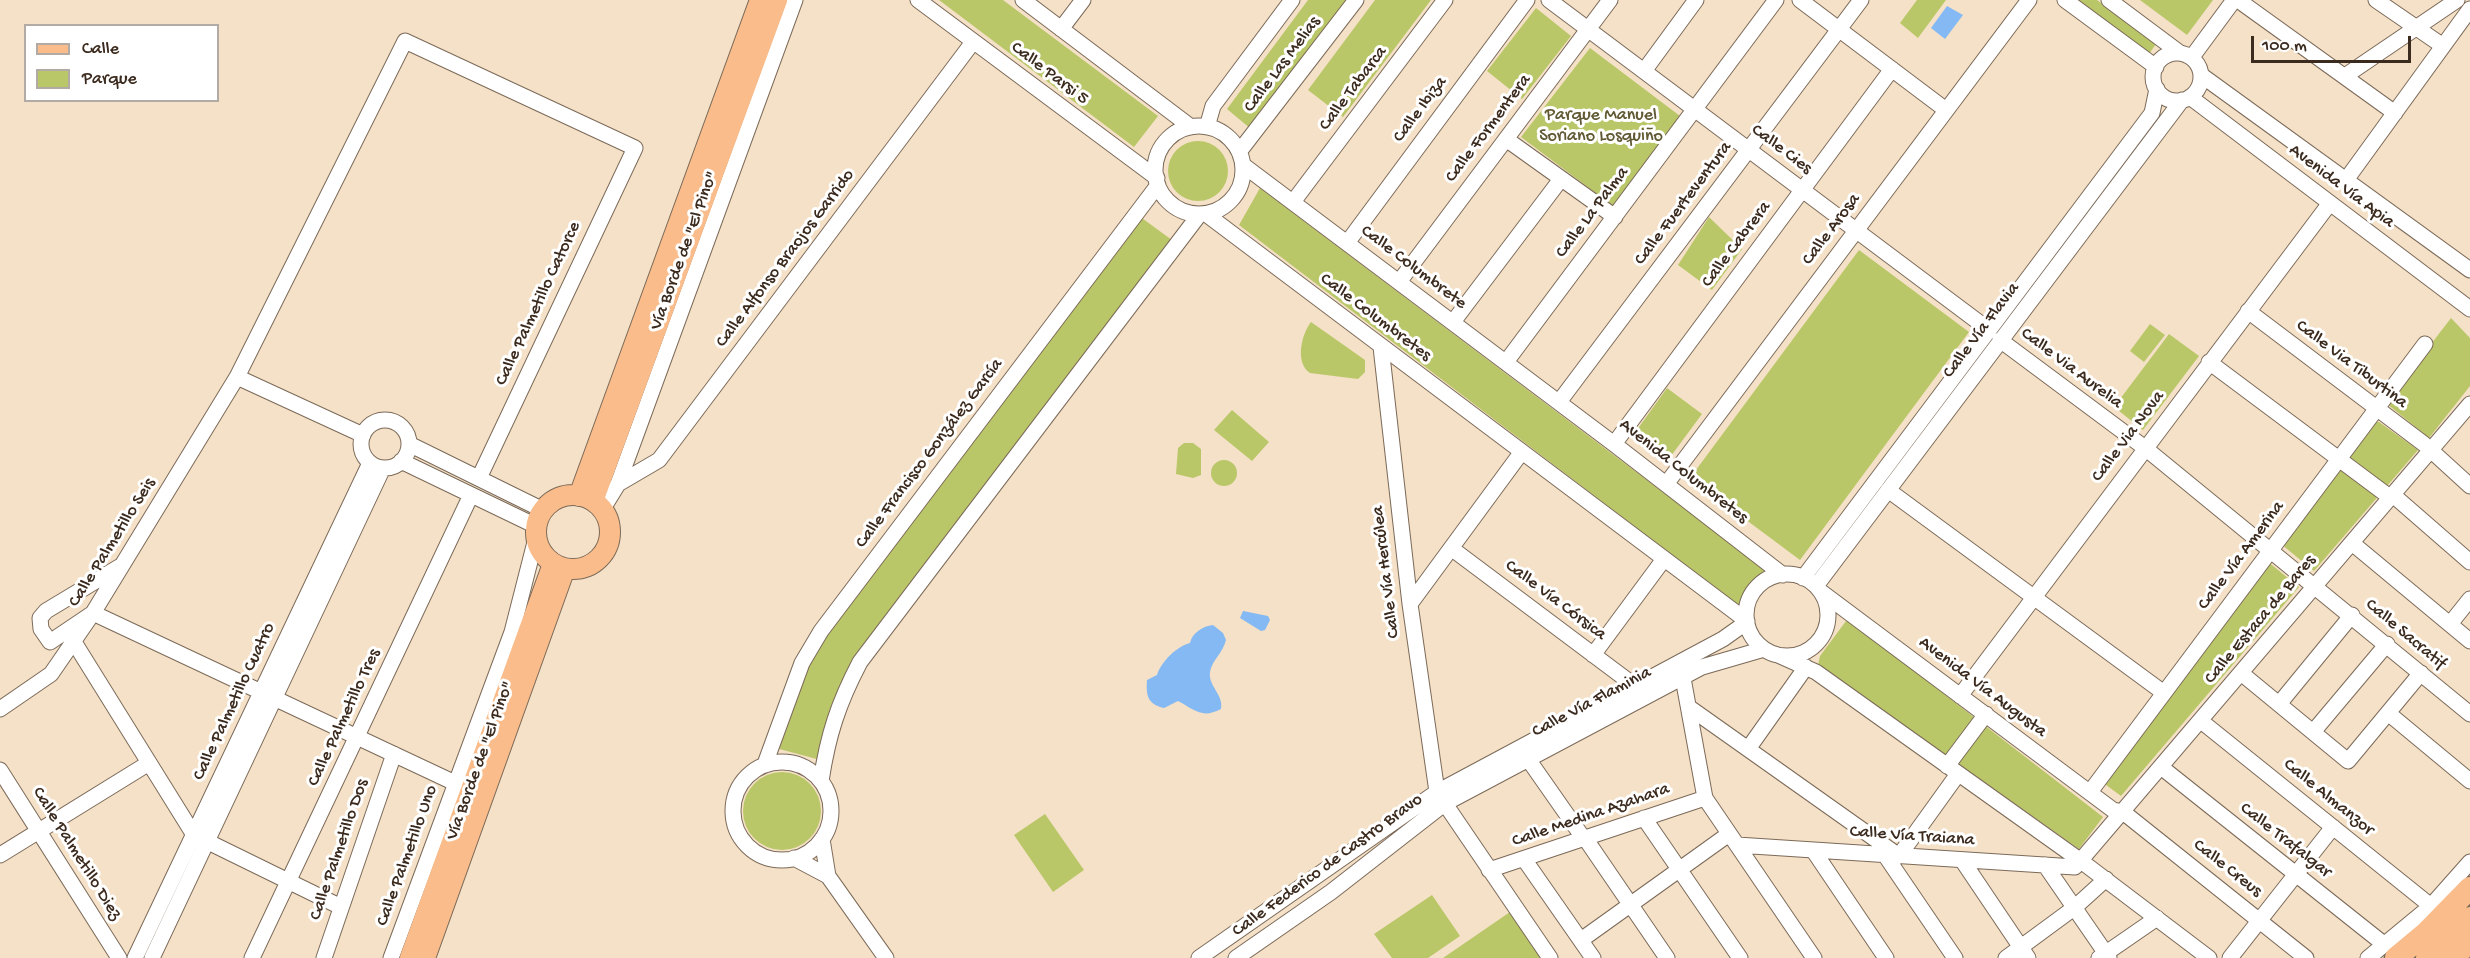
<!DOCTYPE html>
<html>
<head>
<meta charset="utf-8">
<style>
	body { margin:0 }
	#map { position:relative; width:2470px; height:958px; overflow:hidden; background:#f4e1c7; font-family:"Gochi Hand",sans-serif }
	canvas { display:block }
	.legend { position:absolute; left:24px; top:24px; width:195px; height:78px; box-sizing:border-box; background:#fff; border:2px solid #b1aaa5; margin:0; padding:8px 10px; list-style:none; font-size:18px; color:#3b2a1e }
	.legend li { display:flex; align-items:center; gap:12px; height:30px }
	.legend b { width:30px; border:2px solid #b1aaa5 }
	.scale { position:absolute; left:2251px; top:36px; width:160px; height:27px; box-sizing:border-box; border:3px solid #3b2a1e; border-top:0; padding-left:8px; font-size:18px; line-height:21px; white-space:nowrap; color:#3b2a1e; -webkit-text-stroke:4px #fff; paint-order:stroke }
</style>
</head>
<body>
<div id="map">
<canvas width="2470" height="958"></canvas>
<ul class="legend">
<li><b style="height:8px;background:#f9bc8a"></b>Calle</li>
<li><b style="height:16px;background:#bac768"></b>Parque</li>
</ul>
<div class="scale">100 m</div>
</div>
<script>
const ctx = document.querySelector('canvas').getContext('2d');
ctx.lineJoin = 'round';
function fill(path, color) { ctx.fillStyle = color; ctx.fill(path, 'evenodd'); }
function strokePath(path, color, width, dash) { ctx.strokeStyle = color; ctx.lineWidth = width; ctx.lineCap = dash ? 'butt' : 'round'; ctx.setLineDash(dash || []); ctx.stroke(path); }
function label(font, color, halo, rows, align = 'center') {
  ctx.font = font + ' "Gochi Hand",sans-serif'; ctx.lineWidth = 6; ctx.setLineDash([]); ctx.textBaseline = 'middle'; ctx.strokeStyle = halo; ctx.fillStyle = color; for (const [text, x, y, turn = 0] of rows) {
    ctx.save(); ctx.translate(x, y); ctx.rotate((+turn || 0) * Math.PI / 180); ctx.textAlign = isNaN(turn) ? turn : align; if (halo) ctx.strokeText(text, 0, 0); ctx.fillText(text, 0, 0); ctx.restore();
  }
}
const green = new Path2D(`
	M 939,0 L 1003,0 L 1158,116 L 1134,147 Z
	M 1308,0 L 1346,0 L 1251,129 L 1227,109 Z
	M 1375,0 L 1431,0 L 1343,117 L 1308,90 Z
	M 1917,0 L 1946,0 L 1918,38 L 1900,23 Z
	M 2077,0 L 2097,0 L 2156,44 L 2149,54 Z
	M 2140,0 L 2213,0 L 2187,35 Z
	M 1536,8 L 1571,36 L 1522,99 L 1487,71 Z
	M 1590,48 L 1680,116 L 1613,206 L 1521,137 Z
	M1168 171a30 30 0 1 1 60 0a30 30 0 1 1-60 0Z
	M 1260,188 L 1766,570 L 1753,580 L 1739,606 L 1239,225 Z
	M 1135,213 L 1176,243 L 860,662 L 824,761 L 772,747 L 802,663 Z
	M 1709,217 L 1742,249 L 1712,290 L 1678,265 Z
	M 1859,250 L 1969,332 L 1800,560 L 1690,478 Z
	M 2451,318 L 2470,338 L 2470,386 L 2429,438 L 2386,403 Z
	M 1311,322 L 1365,360 L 1365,372 L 1358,379 L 1310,373 C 1295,363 1301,335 1311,322 Z
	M 2150,324 L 2165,335 L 2144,362 L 2130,351 Z
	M 2169,334 L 2199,356 L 2143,430 L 2114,407 Z
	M 1667,388 L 1702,414 L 1668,460 L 1634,434 Z
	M 1232,410 L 1269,442 L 1252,461 L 1214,430 Z
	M 2373,422 L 2379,422 L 2418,450 L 2314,571 L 2281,544 Z
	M 1184,443 L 1193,443 L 1201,449 L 1201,475 L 1193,478 L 1176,474 L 1178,448 Z
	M1211 473a13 13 0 1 1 26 0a13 13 0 1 1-26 0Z
	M 2267,561 L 2299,587 L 2121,796 L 2102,782 Z
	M 1846,621 L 1851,622 L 2103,817 L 2079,849 L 1818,665 L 1820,656 Z
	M743 811a39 39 0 1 1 78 0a39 39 0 1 1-78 0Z
	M 1045,814 L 1084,870 L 1053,892 L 1014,835 Z
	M 1432,895 L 1460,936 L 1428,958 L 1392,958 L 1374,934 Z
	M 1510,912 L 1542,958 L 1443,958 Z`);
const water = new Path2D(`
	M 1947,6 L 1963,15 L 1945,39 L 1931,28 Z
	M 1243,611 L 1268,616 L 1270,620 L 1265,630 L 1261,631 L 1240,618 Z
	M 1213,625 L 1223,633 L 1226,640 C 1223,653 1212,660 1210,672 C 1208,686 1224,695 1221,709 C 1202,719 1195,710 1178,701 L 1164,708 C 1147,704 1146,695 1147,680 L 1157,675 C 1161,662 1177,646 1190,643 C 1192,633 1203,626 1213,625 Z`);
const minor = new Path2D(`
	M 918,0 L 1157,178
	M 1023,0 L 1191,127
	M 1549,0 L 1989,330
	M 1800,0 L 1946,110
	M 2065,0 L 2156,67
	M 2109,0 L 2180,53
	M 2238,0 L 2395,113
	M 2376,0 L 2443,46
	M 1061,29 L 1083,0
	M2153 77a24 24 0 1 1 48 0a24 24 0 1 1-48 0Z
	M 2192,57 L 2234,0
	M 1644,71 L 1696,0
	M 2201,75 L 2470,270
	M 2345,76 L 2457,0
	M 2190,97 L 2470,309
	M1155 170a44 44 0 1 1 88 0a44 44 0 1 1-88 0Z
	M 1207,127 L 1213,106 L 1292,0
	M 1506,139 L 1615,217
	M 1239,152 L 1356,0
	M 1243,165 L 1614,444 L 1783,575
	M 2346,180 L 2470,9
	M 1293,202 L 1445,0
	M 1206,214 L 1747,621
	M 1347,243 L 1527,0
	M 1399,282 L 1610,0
	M 2248,311 L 2424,444 L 2470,486
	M 1453,322 L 1561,179
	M 2000,340 L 2145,448 L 2470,714
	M 1381,347 L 1410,604 L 1437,792 L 1550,958
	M 1506,362 L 1776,0
	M 2209,362 L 2391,498
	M 237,377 L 363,435
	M 1559,402 L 1861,0
	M361 444a24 24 0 1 1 48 0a24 24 0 1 1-48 0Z
	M 409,444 L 543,510
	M 1614,444 L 1892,69
	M 401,461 L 536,526
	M 1667,483 L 2029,0
	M 618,484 L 659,460 L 973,42
	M 1888,490 L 2164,693
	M 2393,495 L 2470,562
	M 602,510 L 618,484 L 795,0
	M 2352,543 L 2470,641
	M 1451,548 L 1635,686
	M 119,567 L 46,611 L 40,618 L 41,629 L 50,642 L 93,613 L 455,783
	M1746 615a41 41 0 1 1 82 0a41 41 0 1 1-82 0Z
	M 1803,578 L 2152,113 L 2157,89
	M 1816,586 L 2182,100
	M 1820,591 L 2113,810 L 2123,812 L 2306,958
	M 1410,604 L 1521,453
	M 2450,624 L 2470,599
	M 74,642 L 194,835 L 341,907
	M 1593,655 L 1664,559
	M 1778,655 L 1816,672 L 2081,861 L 2209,958
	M 2241,673 L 2348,761 L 2421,673
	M 1683,678 L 1705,798 L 1814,958
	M 1960,696 L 2330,203
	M 2279,704 L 2352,615
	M 1690,708 L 1899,856 L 1958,774
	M 0,709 L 51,674 L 93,613 L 237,377 L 405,41 L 635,148 L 479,478
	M 2388,713 L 2470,781
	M 2201,721 L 2431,906
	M 2313,732 L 2387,644
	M 1748,749 L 1806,667
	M 1528,759 L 1584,839
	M733 811a49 49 0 1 1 98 0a49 49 0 1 1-98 0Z
	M 765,764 L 802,663 L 821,631 L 1158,185
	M 1947,766 L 1986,714
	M 2161,767 L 2385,945
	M 0,770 L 119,958
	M 821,781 C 828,735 838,704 860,662 L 1199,215
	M 2090,792 L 2425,344
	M 1644,818 L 1740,958
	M 1585,838 L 1667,958
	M 822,839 L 828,876
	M 1737,845 L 2075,867 L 2470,404
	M 1813,850 L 1886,958
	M 0,855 L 149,763
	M 1885,855 L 1955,958
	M 794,858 L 828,876 L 886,958
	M 1524,859 L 1593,958
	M 1962,860 L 2028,958
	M 2045,865 L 2109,958
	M 1489,870 L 1705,798
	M 1581,940 L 1729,834
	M 135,958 L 370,463
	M 152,958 L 383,468
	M 252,958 L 471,495
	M 324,958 L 394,754
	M 391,958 L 512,632 L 536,538
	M 1199,958 L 1437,792 L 1723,639 L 1747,622
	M 1236,958 L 1331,892 L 1444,804 L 1702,667 L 1764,649
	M 2006,958 L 2074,908 L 2106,879
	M 2099,958 L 2157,918
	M 2230,958 L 2333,827
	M 2368,958 L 2431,906 L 2470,862`);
const major = new Path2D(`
	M536 532a37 37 0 1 1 74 0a37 37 0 1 1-74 0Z
	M 579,496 L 760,0
	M 593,501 L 777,0
	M 410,958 L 553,564
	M 425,958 L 564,571`);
const highway = new Path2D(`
	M 2396,958 L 2426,933 L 2470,888
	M 2427,958 L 2470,918
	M 2453,958 L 2470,941`);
const streetNames = [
	["Calle Las Melias",1283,65,-53],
	["Calle Parsi 5",1049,74,37],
	["Calle Tabarca",1354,89,-53],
	["Calle Ibiza",1421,110,-53],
	["Calle Formentera",1489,129,-53],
	["Calle Cies",1781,150,37],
	["Avenida Vía Apia",2341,187,37],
	["Calle Fuerteventura",1684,204,-53],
	["Calle La Palma",1593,213,-53],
	["Calle Arosa",1832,230,-53],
	["Calle Cabrera",1737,245,-53],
	["Vía Borde de \"El Pino\"",685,251,-70],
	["Calle Alfonso Braojos Garrido",786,259,-53],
	["Calle Columbrete",1413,268,37],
	["Calle Palmetillo Catorce",539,304,-65],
	["Calle Columbretes",1375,318,37],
	["Calle Vía Flavia",1982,331,-53],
	["Calle Via Tiburtina",2351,365,37],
	["Calle Via Aurelia",2071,369,37],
	["Calle Via Nova",2129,437,-53],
	["Calle Francisco González García",930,454,-53],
	["Avenida Columbretes",1683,472,38],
	["Calle Palmetillo Seis",113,543,-58],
	["Calle Vía Amerina",2242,556,-53],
	["Calle Vía Hercúlea",1387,572,-97],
	["Calle Vía Córsica",1555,601,37],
	["Calle Estaca de Bares",2261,620,-50],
	["Calle Sacratif",2405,635,40],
	["Avenida Vía Augusta",1982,688,37],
	["Calle Palmetillo Cuatro",235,702,-65],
	["Calle Vía Flaminia",1592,703,-28],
	["Calle Palmetillo Tres",345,718,-65],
	["Vía Borde de \"El Pino\"",481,761,-70],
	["Calle Almanzor",2328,798,39],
	["Calle Medina Azahara",1591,816,-19],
	["Calle Vía Traiana",1912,837,4],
	["Calle Trafalgar",2285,841,38],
	["Calle Palmetillo Dos",340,850,-71],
	["Calle Palmetillo Diez",76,854,58],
	["Calle Palmetillo Uno",408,856,-70],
	["Calle Federico de Castro Bravo",1328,866,-36],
	["Calle Creus",2227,869,38]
];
const parkNames = [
	["Parque Manuel",1601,116],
	["Soriano Losquiño",1601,137]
];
fill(green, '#bac768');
fill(water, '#85b9f3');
strokePath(minor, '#7c6a59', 17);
strokePath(major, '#7c6a59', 22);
strokePath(highway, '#7c6a59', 25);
strokePath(minor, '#fff', 15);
strokePath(major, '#f9bc8a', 20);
strokePath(highway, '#f9bc8a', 22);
label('18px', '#3b2a1e', '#fff', streetNames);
label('18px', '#615934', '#fff', parkNames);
</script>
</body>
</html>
